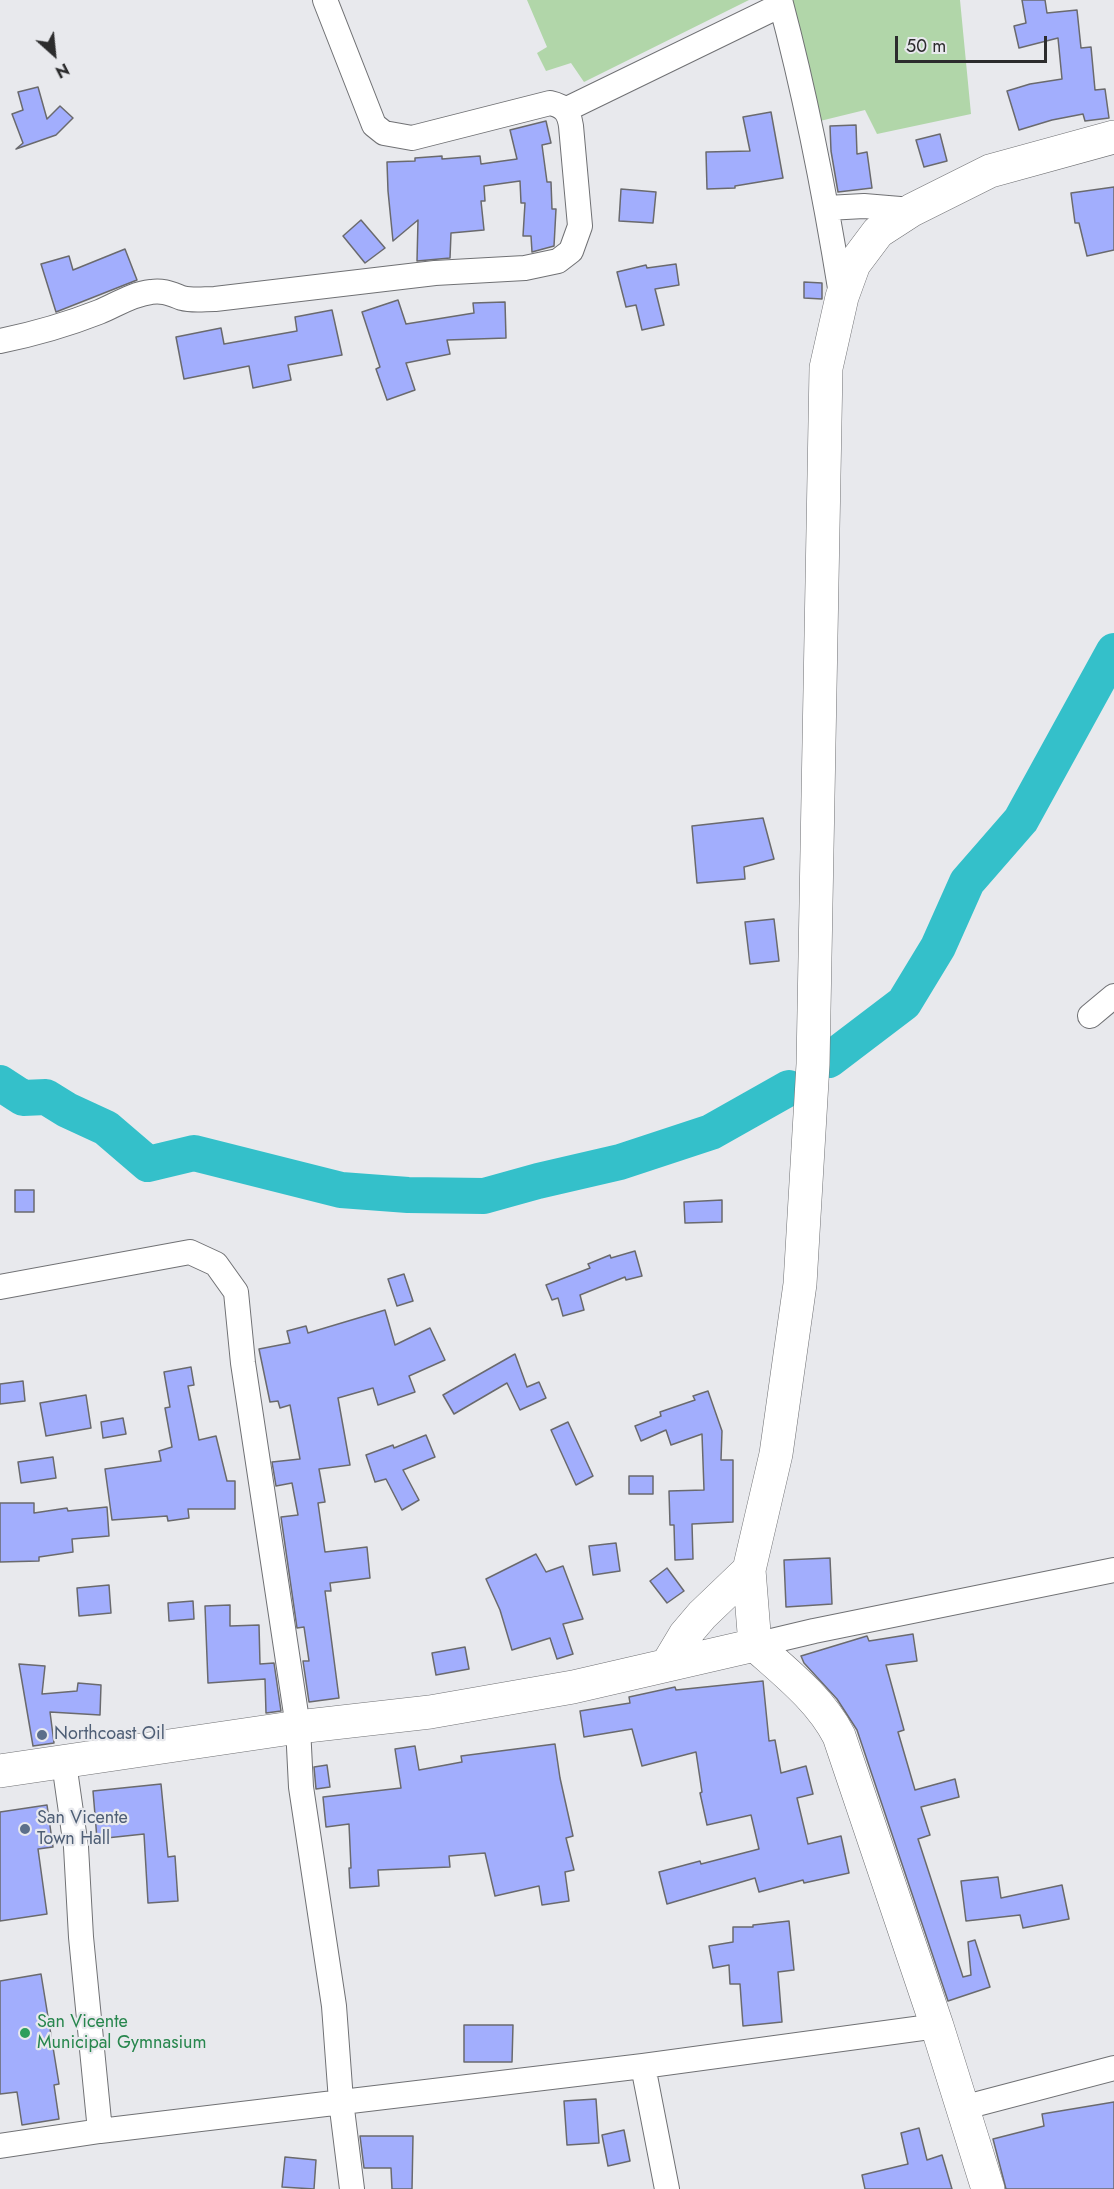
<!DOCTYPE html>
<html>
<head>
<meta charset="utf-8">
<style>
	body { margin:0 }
	#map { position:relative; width:1114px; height:2189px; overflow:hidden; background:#e8e9ed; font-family:Jost,sans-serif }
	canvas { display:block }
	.north { position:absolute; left:24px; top:24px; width:60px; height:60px; -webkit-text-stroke:4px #e8e9ed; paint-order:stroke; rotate:153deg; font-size:16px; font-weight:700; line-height:24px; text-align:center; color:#2c2c2d }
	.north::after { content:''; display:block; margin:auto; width:21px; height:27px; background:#2c2c2d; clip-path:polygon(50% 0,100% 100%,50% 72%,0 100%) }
	.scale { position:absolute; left:895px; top:36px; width:152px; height:27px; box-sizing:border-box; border:3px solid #2c2c2d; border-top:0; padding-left:8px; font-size:18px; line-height:21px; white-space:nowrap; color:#2c2c2d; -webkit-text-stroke:4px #e8e9ed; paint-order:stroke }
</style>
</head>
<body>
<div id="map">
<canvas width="1114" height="2189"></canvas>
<div class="north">N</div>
<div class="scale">50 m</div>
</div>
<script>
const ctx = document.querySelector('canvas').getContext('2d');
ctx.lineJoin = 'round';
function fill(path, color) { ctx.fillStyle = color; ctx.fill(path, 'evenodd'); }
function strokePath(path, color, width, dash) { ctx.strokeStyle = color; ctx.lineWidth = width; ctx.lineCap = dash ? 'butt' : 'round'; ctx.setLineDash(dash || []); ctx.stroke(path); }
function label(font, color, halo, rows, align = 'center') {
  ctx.font = font + ' Jost,sans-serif'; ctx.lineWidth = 4.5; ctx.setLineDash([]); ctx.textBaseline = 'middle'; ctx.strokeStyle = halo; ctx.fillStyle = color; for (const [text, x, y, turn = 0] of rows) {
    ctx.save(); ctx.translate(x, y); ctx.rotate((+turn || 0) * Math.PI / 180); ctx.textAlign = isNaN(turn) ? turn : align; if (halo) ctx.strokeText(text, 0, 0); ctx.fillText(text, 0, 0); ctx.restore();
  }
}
const green = new Path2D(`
	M 527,0 L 749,0 L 584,82 L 571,63 L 546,71 L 537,53 L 547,47 Z
	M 791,0 L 960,0 L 971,114 L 877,134 L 865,110 L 820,121 Z`);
const river = new Path2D(`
	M 829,1060 L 904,1003 L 938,947 L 967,882 L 1021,820 L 1114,651
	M 0,1083 L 23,1098 L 46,1097 L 67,1110 L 106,1128 L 148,1164 L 194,1153 L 341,1190 L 408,1195 L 484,1196 L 538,1181 L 620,1162 L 711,1132 L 789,1088`);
const building = new Path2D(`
	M 1022,0 L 1045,0 L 1047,13 L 1077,10 L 1081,48 L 1091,47 L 1095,90 L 1105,89 L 1109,118 L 1085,121 L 1083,114 L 1052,120 L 1019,130 L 1007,91 L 1030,84 L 1062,79 L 1058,38 L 1019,48 L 1014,26 L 1026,23 Z
	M 38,87 L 47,119 L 60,106 L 73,118 L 56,135 L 16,149 L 23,143 L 12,114 L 23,110 L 18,92 Z
	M 771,112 L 783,178 L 735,186 L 735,188 L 707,189 L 706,152 L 750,151 L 743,117 Z
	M 546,121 L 551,143 L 542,145 L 547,182 L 551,182 L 552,209 L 556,209 L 554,246 L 532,252 L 531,236 L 523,236 L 525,203 L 521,203 L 520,181 L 484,186 L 485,201 L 481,201 L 484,230 L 451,233 L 450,258 L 417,261 L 418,220 L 393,241 L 388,191 L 387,162 L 415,161 L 415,158 L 442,156 L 442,159 L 480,156 L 481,164 L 517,159 L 510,130 Z
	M 856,125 L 857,154 L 867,152 L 872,188 L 838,192 L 831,151 L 830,126 Z
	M 940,134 L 947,161 L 924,167 L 916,140 Z
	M 1114,187 L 1114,250 L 1087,256 L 1079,223 L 1075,223 L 1071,193 Z
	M 621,189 L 656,192 L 653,223 L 619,221 Z
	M 361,220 L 385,248 L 365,263 L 343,236 Z
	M 125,249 L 137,280 L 56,312 L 41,264 L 69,256 L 73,270 Z
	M 676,264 L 679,285 L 655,289 L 664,325 L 642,330 L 636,305 L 626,307 L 617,272 L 646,265 L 647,268 Z
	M 804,282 L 822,283 L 822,299 L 804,298 Z
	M 398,300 L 406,324 L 474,313 L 473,303 L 505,302 L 506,338 L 447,340 L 450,354 L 406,363 L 415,390 L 387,400 L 376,369 L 380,367 L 362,312 Z
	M 332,310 L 342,355 L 288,365 L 291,380 L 253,388 L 249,366 L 184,379 L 176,337 L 221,328 L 224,344 L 297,331 L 295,317 Z
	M 763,818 L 774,859 L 744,867 L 745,879 L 697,883 L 692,826 Z
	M 774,919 L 779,961 L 750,964 L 745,922 Z
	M 15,1190 L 34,1190 L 34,1212 L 15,1212 Z
	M 722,1200 L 722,1222 L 685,1223 L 684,1202 Z
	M 635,1251 L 642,1276 L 626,1280 L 625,1277 L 580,1295 L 584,1310 L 563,1316 L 558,1298 L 552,1300 L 546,1285 L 590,1268 L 588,1264 L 610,1255 L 611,1258 Z
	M 404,1274 L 413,1301 L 397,1306 L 388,1279 Z
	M 385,1310 L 395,1345 L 430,1328 L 445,1360 L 409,1376 L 415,1392 L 378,1405 L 373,1388 L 338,1398 L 350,1465 L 319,1469 L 325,1502 L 318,1503 L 325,1552 L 367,1547 L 370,1578 L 330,1583 L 331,1591 L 325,1591 L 339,1698 L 309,1702 L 303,1661 L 309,1661 L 304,1627 L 297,1628 L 281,1517 L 298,1515 L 292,1483 L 276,1486 L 272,1462 L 300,1459 L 290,1405 L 280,1408 L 278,1401 L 270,1402 L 259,1349 L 290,1343 L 287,1331 L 306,1326 L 308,1333 Z
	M 515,1354 L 527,1387 L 539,1382 L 546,1398 L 520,1410 L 507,1383 L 454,1414 L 443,1395 Z
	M 191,1367 L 194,1385 L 188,1386 L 199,1440 L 216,1436 L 227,1481 L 235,1481 L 235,1509 L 188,1509 L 189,1518 L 168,1521 L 167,1516 L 112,1520 L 105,1469 L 161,1461 L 159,1451 L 172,1447 L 165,1408 L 170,1407 L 164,1372 Z
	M 23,1381 L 25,1401 L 0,1404 L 0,1384 Z
	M 708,1391 L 722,1431 L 721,1460 L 733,1460 L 733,1522 L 692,1524 L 693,1559 L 675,1560 L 674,1525 L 670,1525 L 669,1491 L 704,1490 L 702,1434 L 671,1445 L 666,1430 L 641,1441 L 635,1426 L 661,1416 L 660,1412 L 695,1400 L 693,1396 Z
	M 86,1395 L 91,1428 L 46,1436 L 40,1403 Z
	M 123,1418 L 126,1434 L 103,1438 L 101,1422 Z
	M 568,1422 L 593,1476 L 576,1485 L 551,1430 Z
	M 426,1435 L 435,1457 L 403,1470 L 419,1500 L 402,1510 L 386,1479 L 375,1482 L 366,1455 L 393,1445 L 394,1448 Z
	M 53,1457 L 56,1478 L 21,1483 L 18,1462 Z
	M 629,1476 L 653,1476 L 653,1494 L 629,1494 Z
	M 0,1503 L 34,1503 L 34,1513 L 67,1508 L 68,1511 L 107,1507 L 109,1536 L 72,1539 L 73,1552 L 39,1557 L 39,1561 L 0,1562 Z
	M 616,1543 L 620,1571 L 593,1575 L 589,1546 Z
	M 536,1554 L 546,1572 L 563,1566 L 583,1619 L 563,1624 L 573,1654 L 557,1659 L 550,1638 L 512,1650 L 500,1610 L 486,1579 Z
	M 830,1558 L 832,1604 L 786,1607 L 784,1560 Z
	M 667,1568 L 684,1591 L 667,1603 L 650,1581 Z
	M 109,1585 L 111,1613 L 79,1616 L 77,1588 Z
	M 193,1601 L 194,1619 L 169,1621 L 168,1603 Z
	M 230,1605 L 230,1626 L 259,1625 L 260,1664 L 274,1663 L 281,1711 L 266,1713 L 265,1679 L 208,1683 L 205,1606 Z
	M 913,1634 L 917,1661 L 886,1665 L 904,1730 L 898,1732 L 915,1790 L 955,1779 L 959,1797 L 921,1807 L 930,1835 L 918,1839 L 963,1977 L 971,1975 L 968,1942 L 975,1940 L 990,1987 L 948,2001 L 857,1730 L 837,1699 L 804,1663 L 801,1656 L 867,1636 L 869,1641 Z
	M 465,1647 L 469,1669 L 436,1675 L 432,1653 Z
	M 19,1664 L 45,1666 L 42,1694 L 77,1691 L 78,1683 L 101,1685 L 100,1715 L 50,1712 L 54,1743 L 33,1746 Z
	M 763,1681 L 769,1741 L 775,1740 L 781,1773 L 806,1766 L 813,1794 L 797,1798 L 808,1844 L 841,1836 L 849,1873 L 804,1883 L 803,1880 L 759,1892 L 755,1878 L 667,1904 L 659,1872 L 700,1861 L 701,1864 L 759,1849 L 751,1815 L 707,1825 L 700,1793 L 702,1792 L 696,1752 L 642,1766 L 632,1729 L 584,1737 L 580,1711 L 630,1703 L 629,1697 L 675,1687 L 676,1690 Z
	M 555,1744 L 560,1778 L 573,1836 L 566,1838 L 574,1870 L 565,1872 L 569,1901 L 542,1905 L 539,1886 L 495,1896 L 485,1853 L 449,1856 L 450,1867 L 378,1870 L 379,1886 L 350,1888 L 349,1868 L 351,1868 L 349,1824 L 326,1827 L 323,1797 L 401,1788 L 395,1749 L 415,1746 L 419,1770 L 462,1762 L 461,1756 Z
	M 327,1765 L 330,1787 L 316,1789 L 314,1767 Z
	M 161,1784 L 168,1857 L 175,1856 L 178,1901 L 148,1903 L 144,1834 L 97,1839 L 93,1791 Z
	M 47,1805 L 53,1847 L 38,1849 L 47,1914 L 0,1921 L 0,1812 Z
	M 998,1877 L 1001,1898 L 1062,1885 L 1069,1919 L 1023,1928 L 1020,1915 L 966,1921 L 961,1881 Z
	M 789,1921 L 794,1970 L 778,1972 L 782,2022 L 743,2026 L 740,1984 L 730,1984 L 729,1965 L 713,1968 L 709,1946 L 733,1942 L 733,1927 L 753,1927 L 753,1925 Z
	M 41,1974 L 59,2084 L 54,2085 L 59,2119 L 22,2125 L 17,2092 L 0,2094 L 0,1981 Z
	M 464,2025 L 513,2025 L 512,2062 L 464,2062 Z
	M 596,2099 L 599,2143 L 567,2145 L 564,2101 Z
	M 1114,2102 L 1114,2189 L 1006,2189 L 993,2139 L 1044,2126 L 1042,2114 Z
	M 919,2128 L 927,2160 L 942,2155 L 952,2189 L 865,2189 L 862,2175 L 908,2164 L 901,2133 Z
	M 624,2130 L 630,2161 L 608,2166 L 602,2135 Z
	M 360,2136 L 413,2136 L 412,2189 L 392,2189 L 391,2168 L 364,2168 Z
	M 285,2157 L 316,2160 L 314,2189 L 282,2187 Z`);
const minor = new Path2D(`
	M 780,0 C 806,97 825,195 841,294
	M 565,110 L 781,5
	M 827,208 L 864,206 L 912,210
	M 0,341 C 34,334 66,325 99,312 C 116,305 132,294 151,292 C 163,290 171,294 182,298 C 193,301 204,299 215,299 L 435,273 L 525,268 L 558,261 L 571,251 L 580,226 L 571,126 C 569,112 564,106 550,103 L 412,138 L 384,133 L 374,125 L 325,0
	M 1090,1016 L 1114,996
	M 0,1287 L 190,1252 L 216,1264 L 236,1292 L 243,1363 L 298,1727 L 301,1787 L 334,2006 L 341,2101 L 352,2189
	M 755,1645 L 814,1631 L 1114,1570
	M 64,1763 L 76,1847 L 81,1937 L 100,2131
	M 643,2066 L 667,2189
	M 962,2108 L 1114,2068
	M 0,2146 L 100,2131 L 643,2066 L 937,2026`);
const secondary = new Path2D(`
	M 667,1665 L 685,1635 L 702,1615 L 749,1570
	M 0,1771 L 298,1727 L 430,1712 L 573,1687 L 755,1645
	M 988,2189 L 937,2026 L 839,1736 C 820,1699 785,1672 755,1645 L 749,1570 L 776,1454 L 800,1284 L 813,1064 L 826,368 L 842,297 L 854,264 L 878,232 L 912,210 L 990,171 L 1114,137`);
const markers = [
	[42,1735,6,"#5c6f8a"],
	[25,1829,6,"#5c6f8a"],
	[25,2033,6,"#2e9e5b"]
];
const serviceNames = [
	["Northcoast Oil",54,1735],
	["San Vicente",37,1819],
	["Town Hall",37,1840]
];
const leisureNames = [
	["San Vicente",37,2023],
	["Municipal Gymnasium",37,2044]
];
fill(green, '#b1d6a9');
strokePath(river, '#34c0ca', 36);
fill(building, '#a2aefd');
strokePath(building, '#6a6a6d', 1.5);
strokePath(minor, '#707174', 26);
strokePath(secondary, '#707174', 34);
strokePath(minor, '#fff', 24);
strokePath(secondary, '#fff', 33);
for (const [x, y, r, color] of markers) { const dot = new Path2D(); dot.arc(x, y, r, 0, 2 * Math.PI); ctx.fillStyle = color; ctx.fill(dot); strokePath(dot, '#e8e9ed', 2); }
label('18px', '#4e5e75', '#e8e9ed', serviceNames, 'left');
label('18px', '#27864d', '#e8e9ed', leisureNames, 'left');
</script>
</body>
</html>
